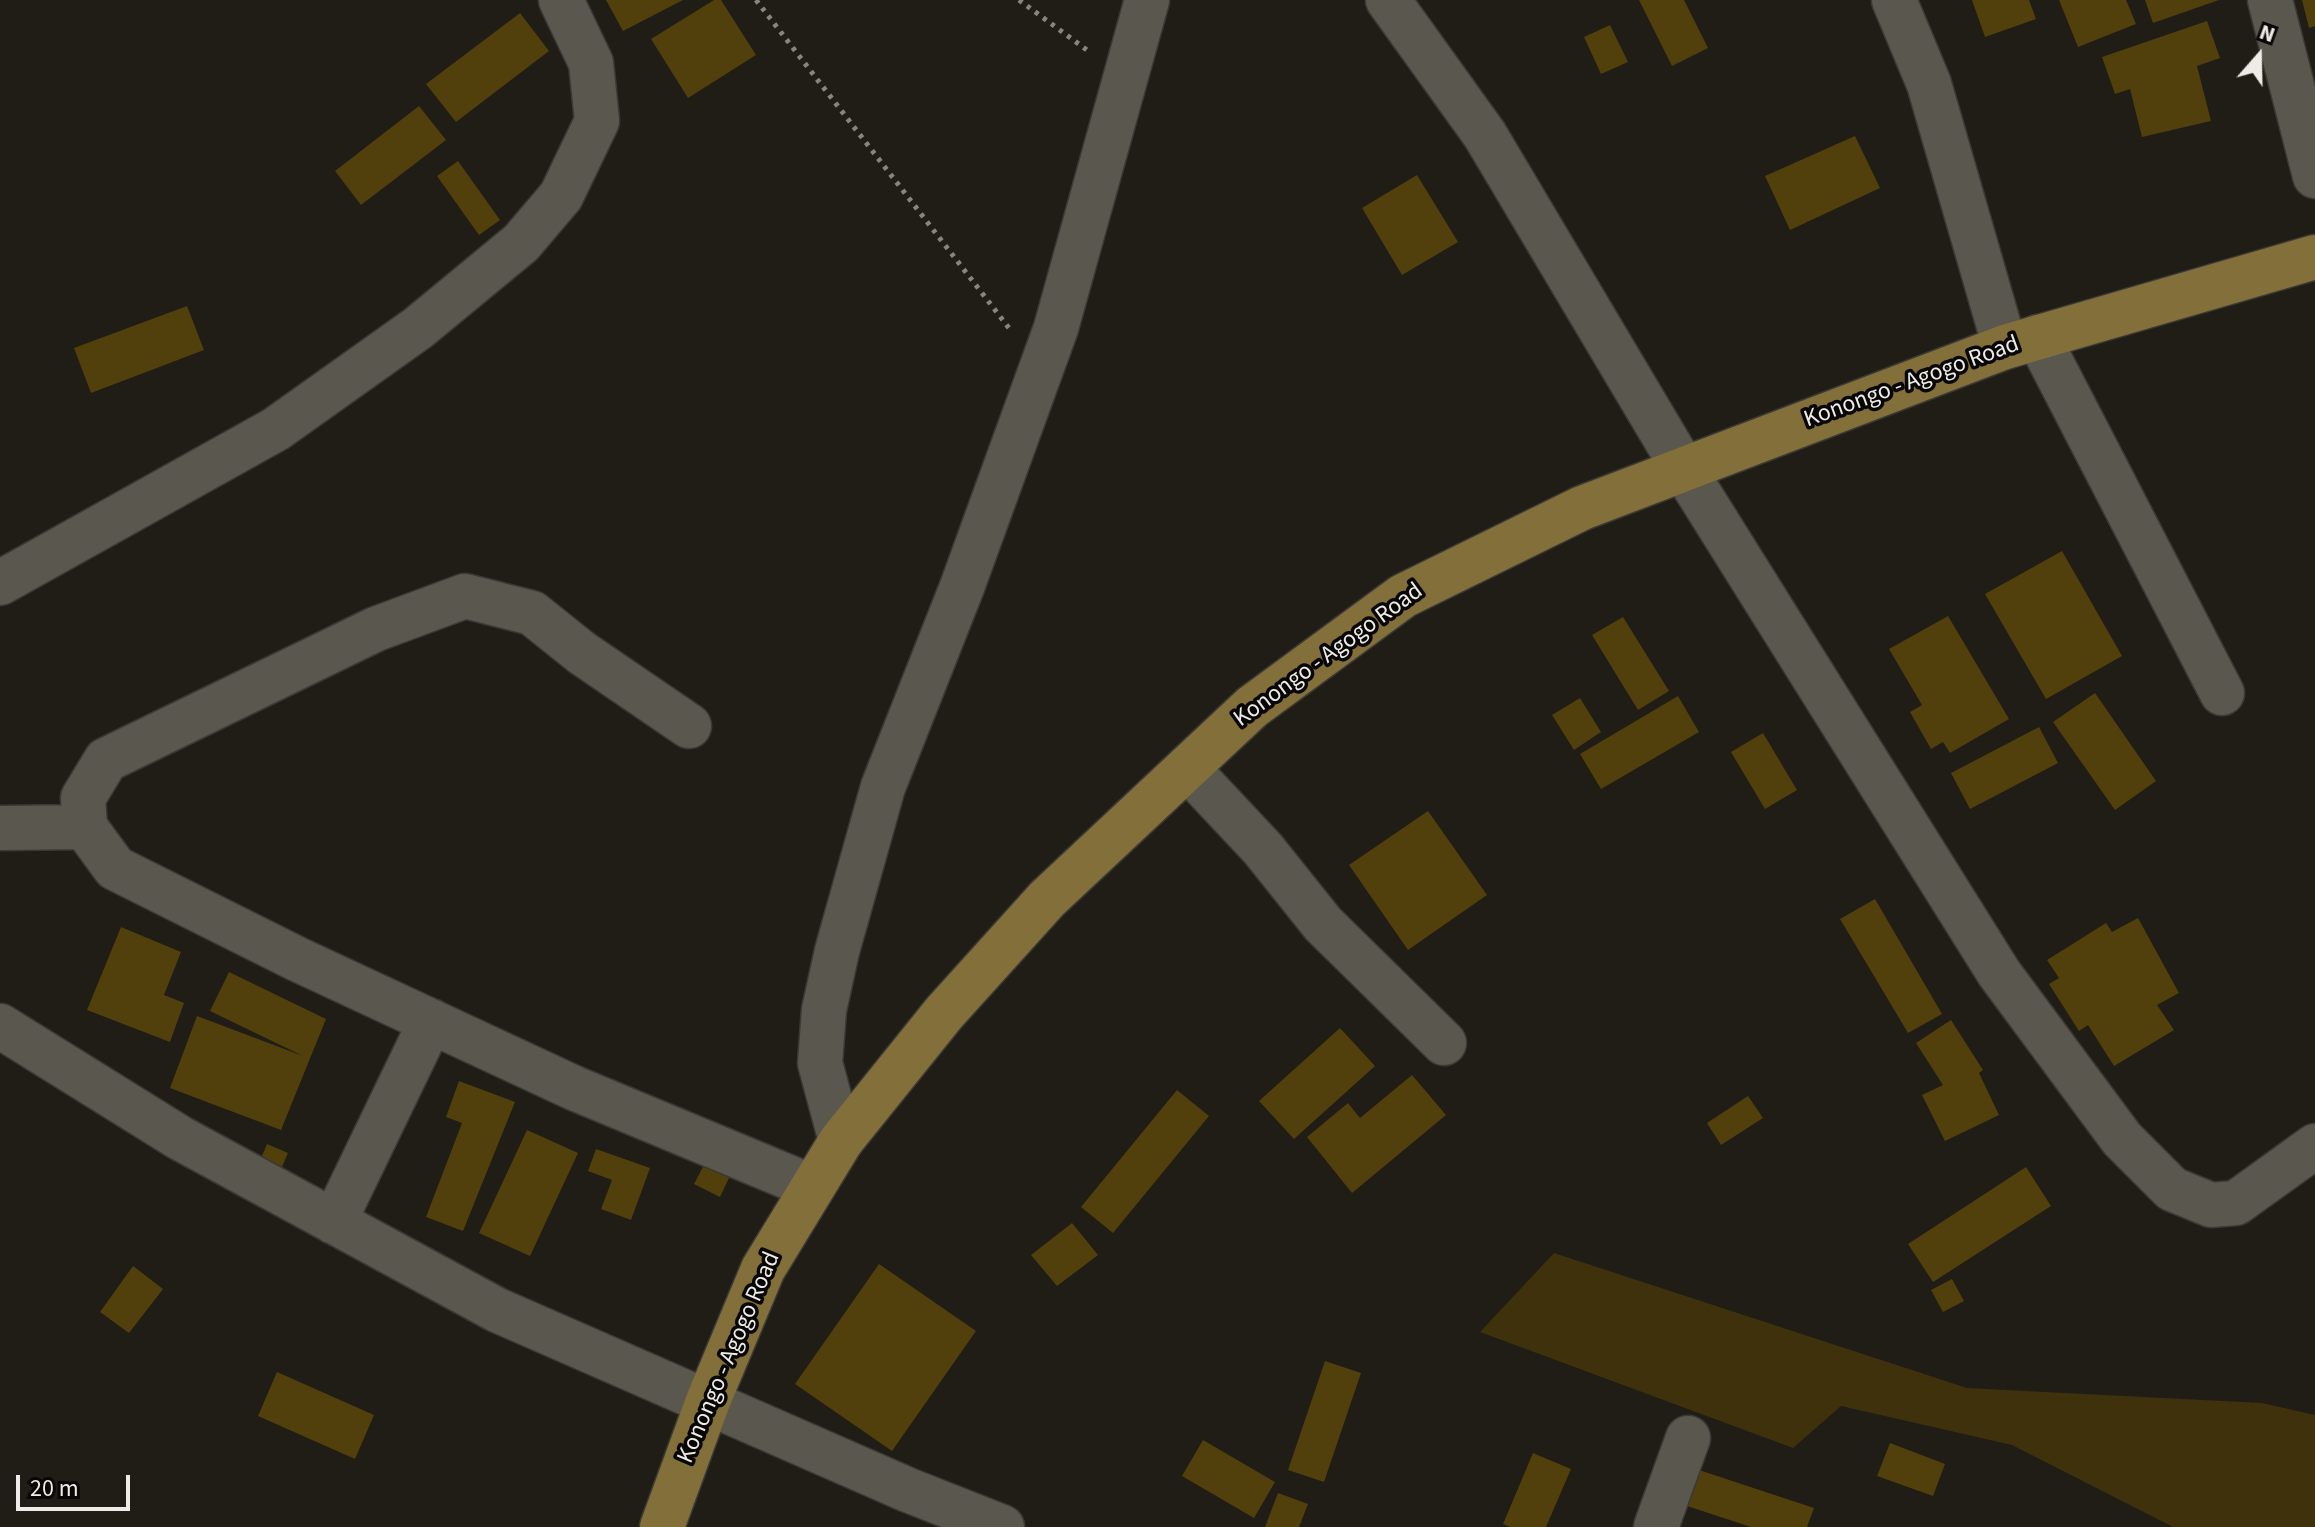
<!DOCTYPE html>
<html>
<head>
<meta charset="utf-8">
<style>
	body { margin:0 }
	#map { position:relative; width:2315px; height:1527px; overflow:hidden; background:#1f1d16; font-family:"Source Sans 3",sans-serif }
	canvas { display:block }
	.north { position:absolute; left:2219px; top:16px; width:80px; height:80px; -webkit-text-stroke:6px #080705; paint-order:stroke; rotate:20deg; font-size:22px; font-weight:700; line-height:32px; text-align:center; color:#eeece8 }
	.north::after { content:''; display:block; margin:auto; width:28px; height:36px; background:#eeece8; clip-path:polygon(50% 0,100% 100%,50% 72%,0 100%) }
	.scale { position:absolute; left:16px; top:1475px; width:114px; height:36px; box-sizing:border-box; border:4px solid #eeece8; border-top:0; padding-left:10px; font-size:24px; line-height:28px; white-space:nowrap; color:#eeece8; -webkit-text-stroke:6px #080705; paint-order:stroke }
</style>
</head>
<body>
<div id="map">
<canvas width="2315" height="1527"></canvas>
<div class="north">N</div>
<div class="scale">20 m</div>
</div>
<script>
const ctx = document.querySelector('canvas').getContext('2d');
ctx.lineJoin = 'round';
function fill(path, color) { ctx.fillStyle = color; ctx.fill(path, 'evenodd'); }
function strokePath(path, color, width, dash) { ctx.strokeStyle = color; ctx.lineWidth = width; ctx.lineCap = dash ? 'butt' : 'round'; ctx.setLineDash(dash || []); ctx.stroke(path); }
function label(font, color, halo, rows, align = 'center') {
  ctx.font = font + ' "Source Sans 3",sans-serif'; ctx.lineWidth = 7; ctx.setLineDash([]); ctx.textBaseline = 'middle'; ctx.strokeStyle = halo; ctx.fillStyle = color; for (const [text, x, y, turn = 0] of rows) {
    ctx.save(); ctx.translate(x, y); ctx.rotate((+turn || 0) * Math.PI / 180); ctx.textAlign = isNaN(turn) ? turn : align; if (halo) ctx.strokeText(text, 0, 0); ctx.fillText(text, 0, 0); ctx.restore();
  }
}
const green = new Path2D(`
	M 1554,1253 L 1967,1388 L 2262,1403 L 2315,1415 L 2315,1527 L 2173,1527 L 2012,1445 L 1841,1406 L 1793,1448 L 1480,1332 Z`);
const building = new Path2D(`
	M 606,0 L 683,0 L 623,31 Z
	M 714,0 L 721,0 L 756,55 L 688,98 L 651,39 Z
	M 1639,0 L 1684,0 L 1708,48 L 1672,66 Z
	M 1972,0 L 2029,0 L 2036,19 L 1985,37 Z
	M 2059,0 L 2126,0 L 2136,24 L 2078,47 Z
	M 2145,0 L 2219,0 L 2153,23 Z
	M 2302,0 L 2315,0 L 2315,26 L 2309,28 Z
	M 520,13 L 549,51 L 456,122 L 426,84 Z
	M 2207,21 L 2220,58 L 2197,66 L 2211,121 L 2142,137 L 2130,89 L 2115,94 L 2102,57 Z
	M 1610,25 L 1628,62 L 1601,74 L 1584,37 Z
	M 419,106 L 446,140 L 361,205 L 335,171 Z
	M 1855,136 L 1880,188 L 1790,230 L 1765,176 Z
	M 458,161 L 500,220 L 479,235 L 437,176 Z
	M 1417,175 L 1458,242 L 1402,275 L 1362,208 Z
	M 187,306 L 204,350 L 91,393 L 74,348 Z
	M 2062,551 L 2122,656 L 2046,699 L 1985,594 Z
	M 1948,616 L 2009,719 L 1950,753 L 1943,742 L 1931,749 L 1910,712 L 1922,705 L 1889,649 Z
	M 1623,617 L 1669,691 L 1638,710 L 1592,635 Z
	M 2095,693 L 2156,781 L 2115,810 L 2053,722 Z
	M 1678,696 L 1699,732 L 1601,789 L 1580,754 Z
	M 1580,698 L 1601,732 L 1574,750 L 1552,715 Z
	M 2039,727 L 2058,763 L 1970,809 L 1951,773 Z
	M 1763,733 L 1797,790 L 1765,809 L 1731,752 Z
	M 1428,811 L 1487,895 L 1408,950 L 1349,865 Z
	M 1875,899 L 1942,1014 L 1908,1033 L 1840,919 Z
	M 2138,918 L 2179,993 L 2157,1005 L 2174,1030 L 2114,1066 L 2088,1025 L 2079,1031 L 2049,984 L 2059,978 L 2047,960 L 2106,923 L 2112,932 Z
	M 121,927 L 181,952 L 164,995 L 184,1003 L 170,1042 L 87,1010 Z
	M 229,972 L 326,1019 L 281,1130 L 170,1088 L 197,1016 L 303,1056 L 210,1011 Z
	M 1951,1020 L 1983,1070 L 1979,1073 L 1999,1115 L 1945,1141 L 1922,1095 L 1943,1085 L 1916,1043 Z
	M 1340,1028 L 1375,1066 L 1294,1139 L 1259,1101 Z
	M 1412,1075 L 1446,1115 L 1352,1193 L 1307,1137 L 1348,1103 L 1360,1118 Z
	M 459,1081 L 515,1102 L 463,1231 L 426,1217 L 462,1123 L 446,1117 Z
	M 1177,1090 L 1209,1116 L 1113,1233 L 1081,1207 Z
	M 1748,1096 L 1763,1118 L 1721,1145 L 1707,1123 Z
	M 527,1130 L 578,1153 L 530,1256 L 479,1233 Z
	M 267,1144 L 288,1153 L 276,1181 L 255,1173 Z
	M 596,1149 L 650,1168 L 631,1220 L 601,1209 L 612,1180 L 588,1171 Z
	M 705,1163 L 730,1176 L 720,1197 L 694,1184 Z
	M 2026,1167 L 2051,1206 L 1933,1282 L 1908,1244 Z
	M 1072,1223 L 1098,1255 L 1057,1286 L 1031,1255 Z
	M 879,1264 L 976,1331 L 892,1451 L 795,1384 Z
	M 133,1266 L 163,1289 L 129,1333 L 100,1312 Z
	M 1952,1279 L 1964,1301 L 1943,1312 L 1931,1290 Z
	M 1325,1361 L 1361,1373 L 1324,1482 L 1288,1470 Z
	M 277,1372 L 374,1415 L 355,1459 L 258,1416 Z
	M 1203,1440 L 1275,1482 L 1254,1518 L 1182,1476 Z
	M 1890,1443 L 1945,1464 L 1933,1496 L 1877,1476 Z
	M 1533,1453 L 1571,1469 L 1546,1527 L 1510,1527 L 1503,1524 Z
	M 1699,1470 L 1814,1508 L 1807,1527 L 1751,1527 L 1687,1506 Z
	M 1278,1493 L 1308,1504 L 1299,1527 L 1265,1527 Z`);
const path = new Path2D(`
	M 756,0 L 1012,332
	M 1019,0 L 1091,53`);
const minor = new Path2D(`
	M 1388,0 L 1485,135 L 1683,468 L 1999,973 L 2122,1139 L 2172,1189 L 2211,1205 L 2236,1203 L 2315,1146
	M 1894,0 L 1929,84 L 2005,347
	M 2270,0 L 2315,176
	M 2038,337 L 2222,693
	M 0,583 L 276,429 L 418,328 L 521,243 L 561,196 L 597,121 L 591,63 L 561,0
	M 689,726 L 582,653 L 532,613 L 465,596 L 376,629 L 106,760 L 83,798 L 85,827 L 115,868 L 297,959 L 574,1088 L 812,1187
	M 1187,768 L 1263,849 L 1323,924 L 1444,1043
	M 0,828 L 85,827
	M 0,1026 L 180,1138 L 497,1310 L 908,1490 L 1002,1527
	M 841,1141 L 820,1063 L 824,1010 L 837,951 L 883,787 L 962,587 L 1056,328 L 1147,0
	M 334,1222 L 431,1021
	M 1656,1527 L 1688,1438`);
const major = new Path2D(`
	M 662,1527 L 708,1401 L 763,1269 L 841,1141 L 944,1013 L 1047,899 L 1252,707 L 1403,596 L 1582,508 L 2005,347 L 2315,257`);
const streetNames = [
	["Konongo - Agogo Road",1912,383,-20],
	["Konongo - Agogo Road",1329,656,-36],
	["Konongo - Agogo Road",730,1358,-67]
];
fill(green, '#3e310b');
fill(building, '#51400b');
strokePath(minor, '#3b3935', 47);
strokePath(major, '#3b3935', 47);
strokePath(path, '#878580', 5, [4, 6]);
strokePath(minor, '#5a574f', 44);
strokePath(major, '#826f39', 44);
label('24px', '#eeece8', '#080705', streetNames);
</script>
</body>
</html>
